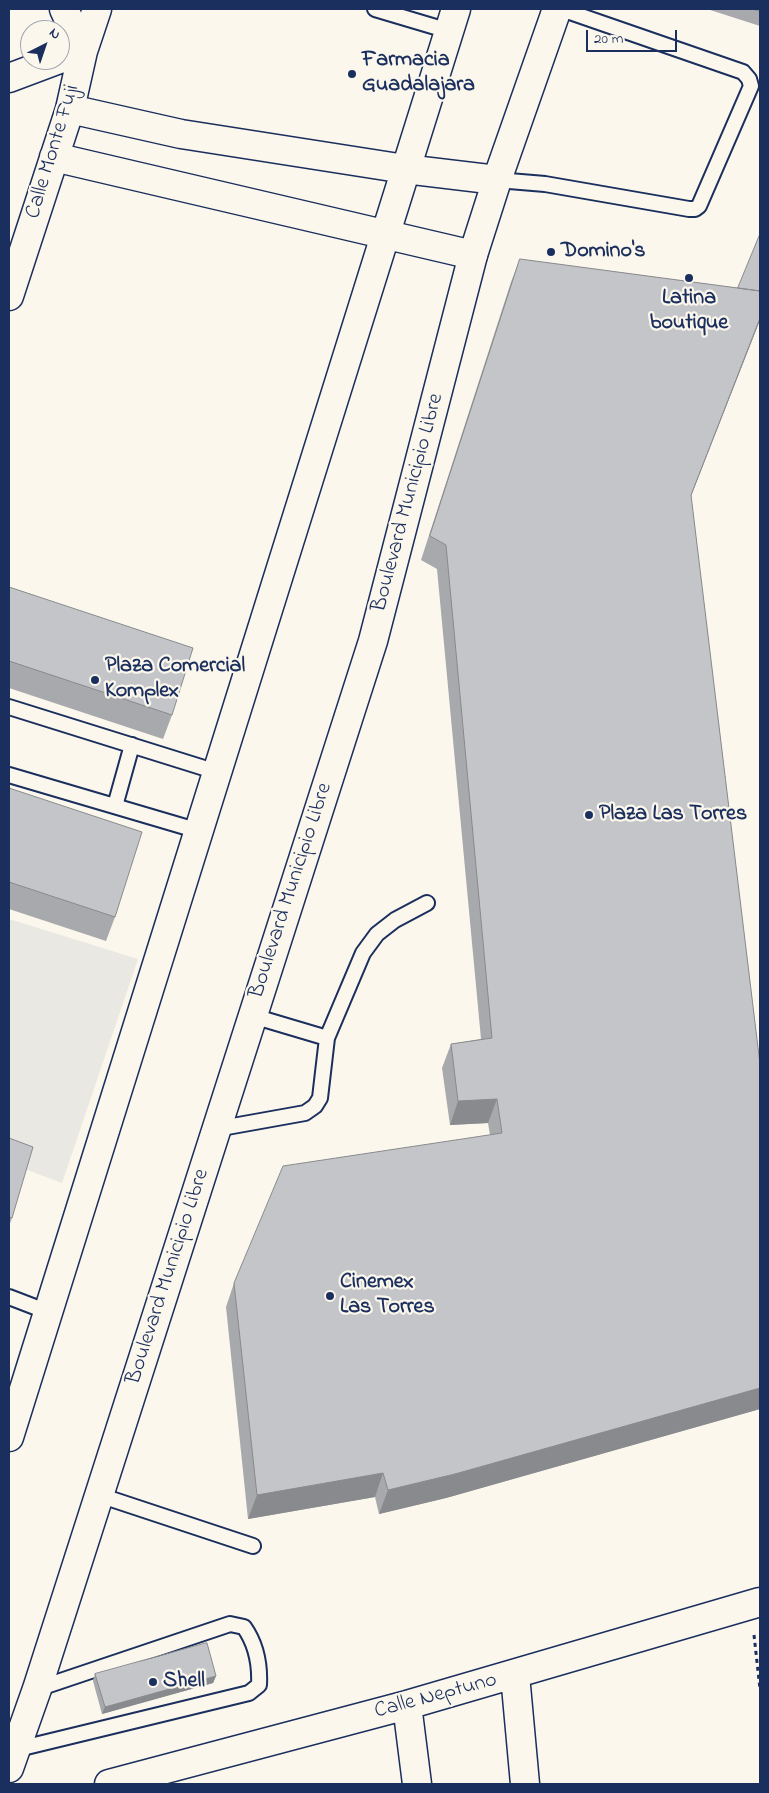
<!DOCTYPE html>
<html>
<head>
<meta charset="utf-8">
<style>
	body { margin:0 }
	#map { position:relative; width:769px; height:1793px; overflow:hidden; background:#fbf7ec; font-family:"Indie Flower",sans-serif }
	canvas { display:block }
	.frame { position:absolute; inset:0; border:10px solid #1b2f5e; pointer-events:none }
	.north { position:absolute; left:20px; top:20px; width:50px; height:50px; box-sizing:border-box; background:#fbf7ec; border:1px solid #a1a7b3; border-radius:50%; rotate:41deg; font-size:14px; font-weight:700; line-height:20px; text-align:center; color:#1b2f5e }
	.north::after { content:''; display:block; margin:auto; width:18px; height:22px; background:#1b2f5e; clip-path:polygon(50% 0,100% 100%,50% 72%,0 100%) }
	.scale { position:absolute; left:586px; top:30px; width:91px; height:22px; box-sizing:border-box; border:2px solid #1b2f5e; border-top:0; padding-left:6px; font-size:15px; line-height:18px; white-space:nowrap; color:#1b2f5e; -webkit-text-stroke:4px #fbf7ec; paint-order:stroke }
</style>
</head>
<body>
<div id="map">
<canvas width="769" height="1793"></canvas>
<div class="frame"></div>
<div class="north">N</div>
<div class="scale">20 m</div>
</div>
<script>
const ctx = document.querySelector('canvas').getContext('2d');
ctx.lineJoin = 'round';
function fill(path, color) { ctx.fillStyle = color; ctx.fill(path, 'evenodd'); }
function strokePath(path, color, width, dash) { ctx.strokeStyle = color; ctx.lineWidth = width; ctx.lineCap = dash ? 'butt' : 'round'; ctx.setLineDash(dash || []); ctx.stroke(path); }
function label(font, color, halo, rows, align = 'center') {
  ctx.font = font + ' "Indie Flower",sans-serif'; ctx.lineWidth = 4.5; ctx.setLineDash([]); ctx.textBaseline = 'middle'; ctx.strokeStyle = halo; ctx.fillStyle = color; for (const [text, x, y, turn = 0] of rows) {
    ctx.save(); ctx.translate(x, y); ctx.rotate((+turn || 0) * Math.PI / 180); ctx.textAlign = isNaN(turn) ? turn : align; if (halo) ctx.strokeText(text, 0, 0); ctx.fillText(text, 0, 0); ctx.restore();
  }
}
const built = new Path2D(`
	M 9,919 L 138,959 L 62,1183 L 9,1163 Z`);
const path = new Path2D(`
	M 754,1635 L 760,1689`);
const lane = new Path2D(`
	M 375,9 L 449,31
	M 497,180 L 545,184 L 689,209 L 695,209 L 699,206 L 751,86 L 749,79 L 743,72 L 561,9
	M 9,707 L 217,772
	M 9,775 L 199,831
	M 115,806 L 132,745
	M 327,1038 L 363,953 L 377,934 L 395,920 L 427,903
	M 216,1129 L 305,1113 L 315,1106 L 320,1098 L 327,1038 L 253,1016
	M 9,1297 L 48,1312
	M 99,1495 L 253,1546
	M 14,1750 L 249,1693 L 259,1685 C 260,1665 256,1644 244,1627 L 230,1624 L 37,1689`);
const street = new Path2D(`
	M 60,59 L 83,51 L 64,9
	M 9,78 L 57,60
	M 70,109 L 181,134 L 405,169 L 497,180
	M 54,157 L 473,255
	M 9,296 L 70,109 L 83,51 L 97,9
	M 515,1675 L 525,1784
	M 407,1705 L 417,1784
	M 109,1784 L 407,1705 L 760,1602`);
const secondary = new Path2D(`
	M 9,1437 L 456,9
	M 9,1768 L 37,1689 L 373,641 L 473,255 L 497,180 L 557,9`);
const wall = new Path2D(`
	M 707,9 L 760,9 L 760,26 Z
	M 760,234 L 760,320 L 691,496 L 760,1064 L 760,1409 L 446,1498 L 379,1514 L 375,1497 L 248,1519 L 226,1307 L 234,1283 L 490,1135 L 488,1123 L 450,1125 L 442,1068 L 451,1044 L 481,1039 L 437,569 L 421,560 L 511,282 L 520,259 L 738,288 Z
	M 9,587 L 172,715 L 163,739 L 9,688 Z
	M 9,788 L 115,917 L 106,941 L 9,909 Z
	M 9,1138 L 12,1218 L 9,1226 Z
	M 95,1674 L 216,1676 L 213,1683 L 102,1714 L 93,1681 Z`);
const shadedWall = new Path2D(`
	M 760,318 L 760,320 L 682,519 L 691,495 Z
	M 497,1099 L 488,1123 L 450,1125 L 458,1101 Z
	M 760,1388 L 760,1409 L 446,1498 L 379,1514 L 388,1490 Z
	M 383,1473 L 375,1497 L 248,1519 L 257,1495 Z
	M 216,1676 L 213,1683 L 102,1714 L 105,1707 Z`);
const building = new Path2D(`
	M 753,9 L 760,9 L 760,11 Z
	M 760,234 L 760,291 L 738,288 Z
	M 520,259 L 760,291 L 760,318 L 691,495 L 760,1064 L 760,1388 L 455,1474 L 388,1490 L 383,1473 L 257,1495 L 234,1283 L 283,1166 L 502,1133 L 497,1099 L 458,1101 L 451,1044 L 492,1038 L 446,545 L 430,536 Z
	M 9,587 L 193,648 L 172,715 L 9,661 Z
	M 9,788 L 142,832 L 115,917 L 9,882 Z
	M 9,1138 L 33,1147 L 12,1218 L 9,1217 Z
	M 207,1643 L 216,1676 L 105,1707 L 95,1674 Z`);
const markers = [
	[352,74,5,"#1b2f5e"],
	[551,252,5,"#1b2f5e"],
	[689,278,5,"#1b2f5e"],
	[95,680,5,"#1b2f5e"],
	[589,815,5,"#1b2f5e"],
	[330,1296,5,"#1b2f5e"],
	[153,1682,5,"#1b2f5e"]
];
const poiNames = [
	["Farmacia",362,61],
	["Guadalajara",362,86],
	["Domino's",561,252],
	["Latina",689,299,"center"],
	["boutique",689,324,"center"],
	["Plaza Comercial",105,667],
	["Komplex",105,692],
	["Plaza Las Torres",599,815],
	["Cinemex",340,1283],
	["Las Torres",340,1308],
	["Shell",163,1682]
];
const streetNames = [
	["Calle Monte Fuji",54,152,-73],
	["Boulevard Municipio Libre",409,503,-75],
	["Boulevard Municipio Libre",292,891,-72],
	["Boulevard Municipio Libre",169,1277,-72],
	["Calle Neptuno",436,1697,-15]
];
fill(built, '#eae8e2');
strokePath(lane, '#1b2f5e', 18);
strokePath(street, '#1b2f5e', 31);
strokePath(secondary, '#1b2f5e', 31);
strokePath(path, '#1b2f5e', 3, [4, 4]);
strokePath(lane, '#fbf7ec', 14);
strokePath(street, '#fbf7ec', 28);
strokePath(secondary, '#fbf7ec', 28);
fill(wall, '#a8a9ad');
fill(shadedWall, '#888a8d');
fill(building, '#c3c5c9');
strokePath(building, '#888a8d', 1);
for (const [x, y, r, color] of markers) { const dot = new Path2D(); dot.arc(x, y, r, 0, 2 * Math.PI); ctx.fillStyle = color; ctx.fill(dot); strokePath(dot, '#fbf7ec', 2); }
label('bold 22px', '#1b2f5e', '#fbf7ec', poiNames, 'left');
label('22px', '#1b2f5e', '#fbf7ec', streetNames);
</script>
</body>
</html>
